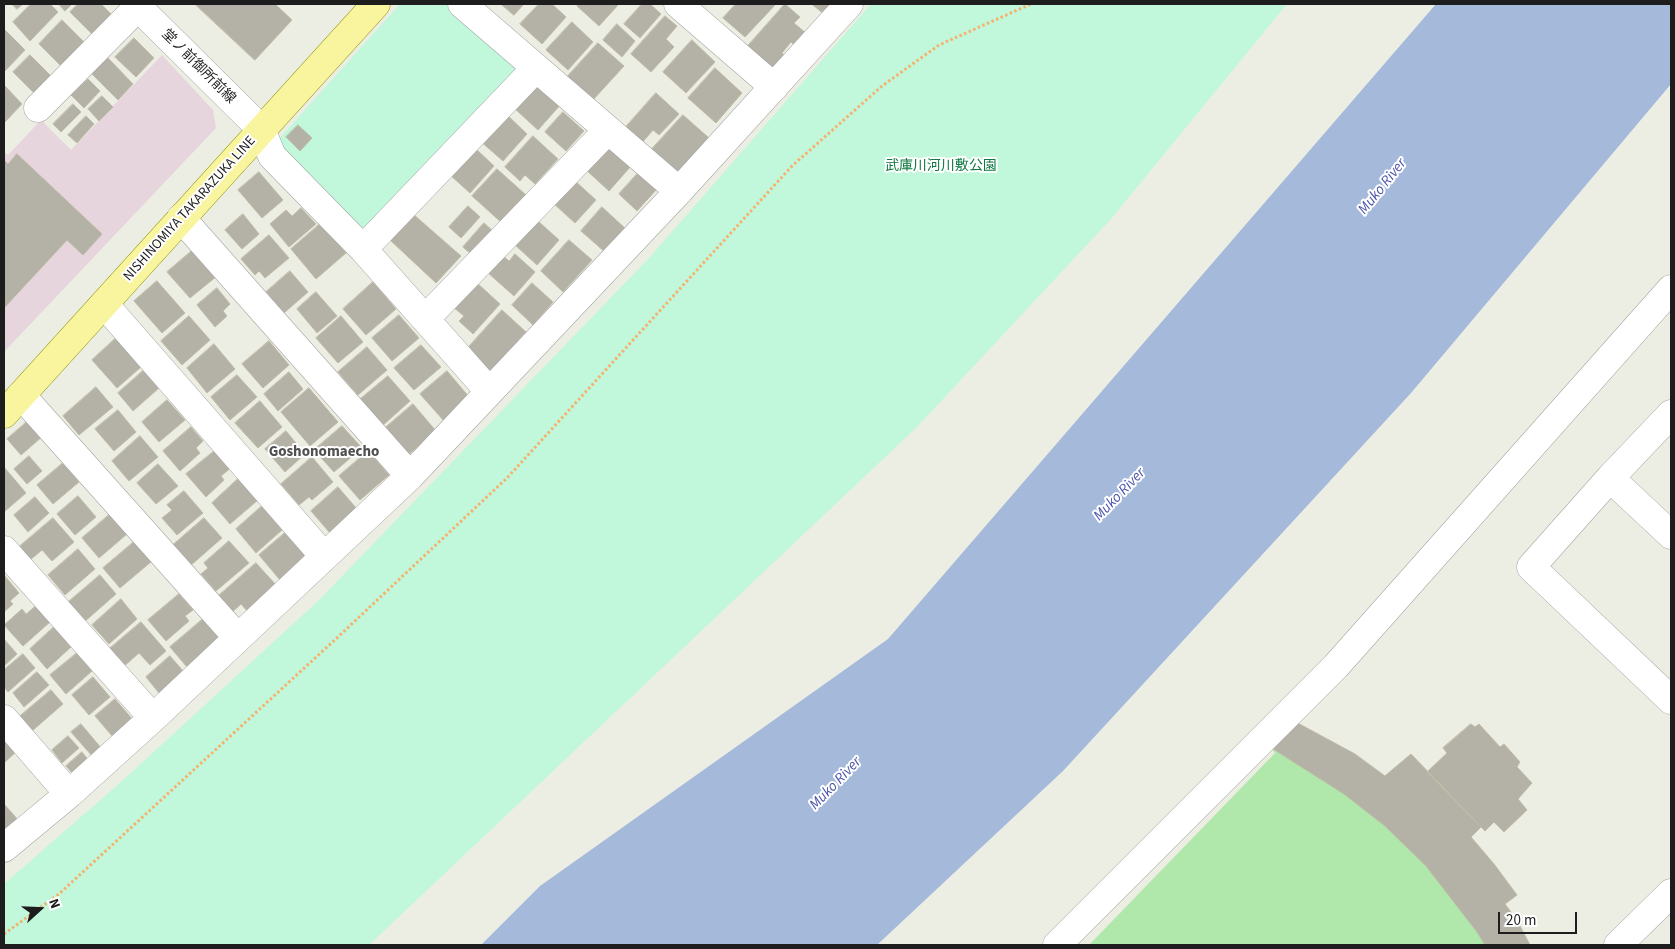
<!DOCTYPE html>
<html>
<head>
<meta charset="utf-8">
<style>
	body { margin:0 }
	#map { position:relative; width:1675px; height:949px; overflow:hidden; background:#edeee3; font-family:"Source Sans 3",sans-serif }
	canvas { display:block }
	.frame { position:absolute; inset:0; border:5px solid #1d1d1d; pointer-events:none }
	.north { position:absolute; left:15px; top:884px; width:50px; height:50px; -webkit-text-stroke:4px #fff; paint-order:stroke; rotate:70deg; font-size:14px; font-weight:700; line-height:20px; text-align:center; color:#1d1d1d }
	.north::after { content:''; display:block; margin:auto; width:18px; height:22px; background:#1d1d1d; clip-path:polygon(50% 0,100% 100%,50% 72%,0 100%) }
	.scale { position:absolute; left:1498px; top:912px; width:79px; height:22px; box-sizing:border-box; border:2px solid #1d1d1d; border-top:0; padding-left:6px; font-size:15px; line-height:18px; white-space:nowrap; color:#1d1d1d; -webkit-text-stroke:4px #fff; paint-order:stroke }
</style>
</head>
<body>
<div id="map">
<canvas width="1675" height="949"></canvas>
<div class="frame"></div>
<div class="north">N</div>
<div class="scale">20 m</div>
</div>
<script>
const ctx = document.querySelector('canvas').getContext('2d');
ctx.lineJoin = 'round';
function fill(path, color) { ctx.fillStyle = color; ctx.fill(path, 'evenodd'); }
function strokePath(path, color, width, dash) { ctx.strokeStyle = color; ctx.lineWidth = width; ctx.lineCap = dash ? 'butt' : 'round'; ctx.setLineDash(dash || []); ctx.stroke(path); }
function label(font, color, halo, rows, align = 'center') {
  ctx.font = font + ' "Source Sans 3","Noto Sans JP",sans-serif'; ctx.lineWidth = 4; ctx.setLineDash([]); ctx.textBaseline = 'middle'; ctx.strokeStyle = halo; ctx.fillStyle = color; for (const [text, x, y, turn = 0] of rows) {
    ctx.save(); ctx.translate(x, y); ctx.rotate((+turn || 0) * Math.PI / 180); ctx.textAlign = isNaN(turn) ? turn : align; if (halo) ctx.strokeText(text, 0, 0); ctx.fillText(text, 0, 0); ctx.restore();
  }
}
const industrial = new Path2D(`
	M 162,55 L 213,110 L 216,128 L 4,352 L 4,152 L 8,155 L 41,120 L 71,150 Z`);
const grass = new Path2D(`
	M 1270,747 L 1384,776 L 1411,754 L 1481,827 L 1471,837 L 1494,864 L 1517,895 L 1505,904 L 1517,920 L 1530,945 L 1089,945 L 1275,753 Z`);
const park = new Path2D(`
	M 400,4 L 445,4 L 519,69 L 361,232 L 277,141 Z
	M 871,4 L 1287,4 L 1111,219 L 916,428 L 369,945 L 4,945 L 4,884 L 122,781 L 318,601 L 650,257 Z`);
const water = new Path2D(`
	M 1436,4 L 1671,4 L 1671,84 L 1411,393 L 1063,771 L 877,945 L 481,945 L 540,886 L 888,639 Z`);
const building = new Path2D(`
	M 12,4 L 23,4 L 17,9 Z
	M 31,4 L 50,4 L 58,12 L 30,41 L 13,22 Z
	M 59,4 L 72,4 L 65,11 Z
	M 78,4 L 101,4 L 113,16 L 94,36 L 70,12 Z
	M 195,4 L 275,4 L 292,20 L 255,60 Z
	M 501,4 L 524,4 L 514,15 Z
	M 539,4 L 552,4 L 566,17 L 542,44 L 520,24 Z
	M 579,4 L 619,4 L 599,26 L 577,6 Z
	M 642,4 L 650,4 L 661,14 L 640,38 L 624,24 Z
	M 736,4 L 776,4 L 745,37 L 723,18 Z
	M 785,4 L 800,17 L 794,23 L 807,34 L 796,47 L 791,42 L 782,53 L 786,57 L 773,72 L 746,48 Z
	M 812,4 L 831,4 L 823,13 Z
	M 665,16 L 677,26 L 666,39 L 674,47 L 651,72 L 631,54 Z
	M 62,20 L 87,45 L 64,69 L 39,44 Z
	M 572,22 L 593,42 L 568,70 L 546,50 Z
	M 617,24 L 635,41 L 622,57 L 603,40 Z
	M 4,29 L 25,50 L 4,72 Z
	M 134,38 L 154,58 L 136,77 L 115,57 Z
	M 692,40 L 715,62 L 686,93 L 663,72 Z
	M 598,43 L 624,66 L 592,101 L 567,77 Z
	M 30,55 L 54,79 L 37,96 L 13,72 Z
	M 107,57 L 133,84 L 118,100 L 91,73 Z
	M 715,68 L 742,93 L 716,123 L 688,98 Z
	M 88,79 L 100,91 L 84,108 L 71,95 Z
	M 538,81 L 562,103 L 538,130 L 514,108 Z
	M 4,85 L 22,104 L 4,123 Z
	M 656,93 L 679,114 L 659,135 L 653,130 L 641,144 L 624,129 Z
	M 102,96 L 113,107 L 99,121 L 88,109 Z
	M 73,104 L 81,112 L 61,132 L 53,124 Z
	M 504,112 L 527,134 L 503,161 L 479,140 Z
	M 563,112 L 584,131 L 566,151 L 545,132 Z
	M 683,115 L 709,138 L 677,174 L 651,150 Z
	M 86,116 L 94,124 L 77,143 L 68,135 Z
	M 298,125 L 312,138 L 300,151 L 286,137 Z
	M 533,136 L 558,159 L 535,184 L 525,175 L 520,181 L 505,167 Z
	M 608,143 L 632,165 L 609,191 L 584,168 Z
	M 475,148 L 494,166 L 470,193 L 450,175 Z
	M 17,154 L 102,234 L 83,255 L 67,240 L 4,308 L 4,160 L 8,164 Z
	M 497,169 L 526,195 L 502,223 L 472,196 Z
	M 259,172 L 283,200 L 262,218 L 238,190 Z
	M 639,172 L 657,189 L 637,211 L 619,194 Z
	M 574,180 L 596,200 L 575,223 L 553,203 Z
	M 468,206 L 480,217 L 461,238 L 449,227 Z
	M 602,207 L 627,230 L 606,253 L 581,231 Z
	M 301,208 L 316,224 L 289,247 L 270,224 L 286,210 L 292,216 Z
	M 243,214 L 259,234 L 242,249 L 225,230 Z
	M 413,214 L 461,256 L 436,283 L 390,240 Z
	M 538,221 L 559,240 L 537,265 L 515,245 Z
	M 321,223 L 346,253 L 316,279 L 291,249 Z
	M 484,223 L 494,232 L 473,256 L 463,247 Z
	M 269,235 L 289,258 L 265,278 L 259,271 L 255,275 L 241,259 Z
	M 569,240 L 592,260 L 563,292 L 541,271 Z
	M 194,249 L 217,276 L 190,298 L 167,272 Z
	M 515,254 L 535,272 L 514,296 L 487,272 L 502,255 L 509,261 Z
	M 290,271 L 308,292 L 284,313 L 266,292 Z
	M 157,281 L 185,313 L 162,333 L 134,301 Z
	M 373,282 L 396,309 L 366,335 L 343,309 Z
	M 476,282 L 500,304 L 473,334 L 459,321 L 464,316 L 453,307 Z
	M 532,283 L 553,302 L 533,325 L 512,305 Z
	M 217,288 L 230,304 L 223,311 L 227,316 L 215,327 L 197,305 Z
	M 316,292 L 337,316 L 317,333 L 297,309 Z
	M 502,310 L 526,332 L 490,372 L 466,350 Z
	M 399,315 L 419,338 L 392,361 L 372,338 Z
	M 189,316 L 210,340 L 182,365 L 161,341 Z
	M 341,316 L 363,342 L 338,363 L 316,338 Z
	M 116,338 L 141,367 L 117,388 L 92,360 Z
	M 269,341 L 289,365 L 263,388 L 242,364 Z
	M 214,344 L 235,369 L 207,393 L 187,368 Z
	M 421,345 L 441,367 L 414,390 L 394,368 Z
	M 367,347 L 387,370 L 358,395 L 338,372 Z
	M 144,370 L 159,388 L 133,411 L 118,393 Z
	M 447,371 L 470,398 L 444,421 L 420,394 Z
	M 289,372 L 303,389 L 278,411 L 264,394 Z
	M 237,375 L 257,397 L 230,420 L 211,397 Z
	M 388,376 L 410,401 L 381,427 L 358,401 Z
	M 96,387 L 113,407 L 79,435 L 63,416 Z
	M 309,388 L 338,422 L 310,446 L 281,412 Z
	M 167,400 L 185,420 L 159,442 L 142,422 Z
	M 260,401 L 282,427 L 258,448 L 235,423 Z
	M 413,404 L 436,431 L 408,455 L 385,428 Z
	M 118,410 L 136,432 L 114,451 L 95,429 Z
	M 29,420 L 43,436 L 21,455 L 7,439 Z
	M 342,426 L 362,448 L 334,472 L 314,450 Z
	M 191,427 L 203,441 L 196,448 L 200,453 L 180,471 L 163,451 Z
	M 286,431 L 305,454 L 285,472 L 265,449 Z
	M 140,436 L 158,457 L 129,481 L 112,461 Z
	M 218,448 L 233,466 L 221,476 L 224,480 L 206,497 L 186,474 Z
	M 368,451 L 389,475 L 360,500 L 339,476 Z
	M 29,456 L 42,471 L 27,484 L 14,469 Z
	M 312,457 L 333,482 L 312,500 L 309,497 L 299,505 L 281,484 Z
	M 63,463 L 79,482 L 53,504 L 37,485 Z
	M 158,464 L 178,486 L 156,504 L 137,483 Z
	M 4,467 L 26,493 L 4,512 Z
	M 239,478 L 258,500 L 230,524 L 212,503 Z
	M 338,487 L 357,509 L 330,533 L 311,511 Z
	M 184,491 L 203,513 L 177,535 L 162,518 L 172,510 L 167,505 Z
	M 78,496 L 96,517 L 75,535 L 57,514 Z
	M 35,497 L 49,513 L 28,532 L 14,515 Z
	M 262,506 L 282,530 L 256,553 L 236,529 Z
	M 109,515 L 127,534 L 99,558 L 82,538 Z
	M 53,518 L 74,542 L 52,561 L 42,550 L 30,560 L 19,547 Z
	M 204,518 L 222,538 L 190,566 L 173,545 Z
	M 286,532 L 307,556 L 280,580 L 259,555 Z
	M 135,541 L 152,561 L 120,588 L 103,568 Z
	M 229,541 L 249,563 L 216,591 L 201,574 L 208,568 L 204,563 Z
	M 78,549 L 95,569 L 65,595 L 48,575 Z
	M 256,563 L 277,586 L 248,612 L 241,604 L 230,614 L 216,598 Z
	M 4,575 L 19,593 L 10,601 L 13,604 L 4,612 Z
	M 100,575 L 116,594 L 83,623 L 66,604 Z
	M 179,594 L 193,610 L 185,616 L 189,621 L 166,641 L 148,620 Z
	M 121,599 L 137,619 L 109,644 L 92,625 Z
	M 37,605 L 50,622 L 23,646 L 4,625 L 22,609 L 26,614 Z
	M 203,619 L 220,639 L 187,667 L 170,647 Z
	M 141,622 L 166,651 L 150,665 L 139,653 L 123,667 L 108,650 Z
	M 54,627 L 71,647 L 47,669 L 30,649 Z
	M 4,639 L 17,654 L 4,666 Z
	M 77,653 L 92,671 L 66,694 L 50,675 Z
	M 23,654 L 35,668 L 8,692 L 4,687 L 4,670 Z
	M 170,656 L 184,672 L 159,693 L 146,677 Z
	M 37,672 L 49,685 L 24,707 L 13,693 Z
	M 93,677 L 110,697 L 89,715 L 72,695 Z
	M 51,690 L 63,704 L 32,731 L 19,717 Z
	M 115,699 L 133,720 L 113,737 L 95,716 Z
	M 1294,721 L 1355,754 L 1385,776 L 1411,754 L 1481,827 L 1471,837 L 1494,864 L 1517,895 L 1505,904 L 1517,920 L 1530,945 L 1485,945 L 1477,932 L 1426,866 L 1385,826 L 1344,794 L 1270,747 Z
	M 81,724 L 102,749 L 93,757 L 71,732 Z
	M 1471,724 L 1475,727 L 1479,724 L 1500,747 L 1504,744 L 1520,762 L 1517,767 L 1532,783 L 1518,799 L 1527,810 L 1504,832 L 1494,822 L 1485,831 L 1427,772 L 1447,753 L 1443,748 Z
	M 4,734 L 18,750 L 4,763 Z
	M 68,736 L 79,748 L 62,763 L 52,750 Z
	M 82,752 L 89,761 L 74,775 L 66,766 Z
	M 4,804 L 19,821 L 4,835 Z`);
const path = new Path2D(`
	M 4,934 L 59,894 L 339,636 L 507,478 L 792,166 L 882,86 L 939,45 L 1031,4`);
const minor = new Path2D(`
	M 135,4 L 261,129 L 272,156 L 363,249 L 489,391
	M 462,4 L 679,191
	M 678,4 L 774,87
	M 38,108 L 138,7
	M 181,218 L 410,476
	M 363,249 L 536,68
	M 104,304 L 324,556
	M 425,319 L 608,130
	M 21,395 L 238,638
	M 1671,414 L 1610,478 L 1531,567 L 1671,700
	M 1610,478 L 1671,535
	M 4,550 L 153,718
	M 4,719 L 69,794
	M 4,848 L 69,794 L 153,718 L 410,476 L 679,191 L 849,4
	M 1057,945 L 1336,666 L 1671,289
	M 1618,945 L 1671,893`);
const major = new Path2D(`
	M 4,414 L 376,4`);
const streetNames = [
	["堂ノ前御所前線",198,67,45],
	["NISHINOMIYA TAKARAZUKA LINE",190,209,-48]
];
const parkNames = [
	["武庫川河川敷公園",941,167]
];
const waterNames = [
	["Muko River",1383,187,-51],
	["Muko River",1120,495,-46],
	["Muko River",836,784,-46]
];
const neighbourhoodNames = [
	["Goshonomaecho",324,453]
];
fill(industrial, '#e7d5dd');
fill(grass, '#b0e7aa');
fill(park, '#c1f7db');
fill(water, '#a5b9db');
fill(building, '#b4b1a6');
strokePath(building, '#bfbba6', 1);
strokePath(minor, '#a4a4a4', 29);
strokePath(major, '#899205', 29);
strokePath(path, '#f5b16d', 3, [2.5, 2.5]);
strokePath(minor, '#fff', 28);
strokePath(major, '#f9f59e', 28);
label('14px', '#1d1d1d', '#fff', streetNames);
label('14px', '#0f7841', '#fff', parkNames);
label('italic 15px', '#4d57aa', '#fff', waterNames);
label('bold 15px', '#505050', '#fff', neighbourhoodNames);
</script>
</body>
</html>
